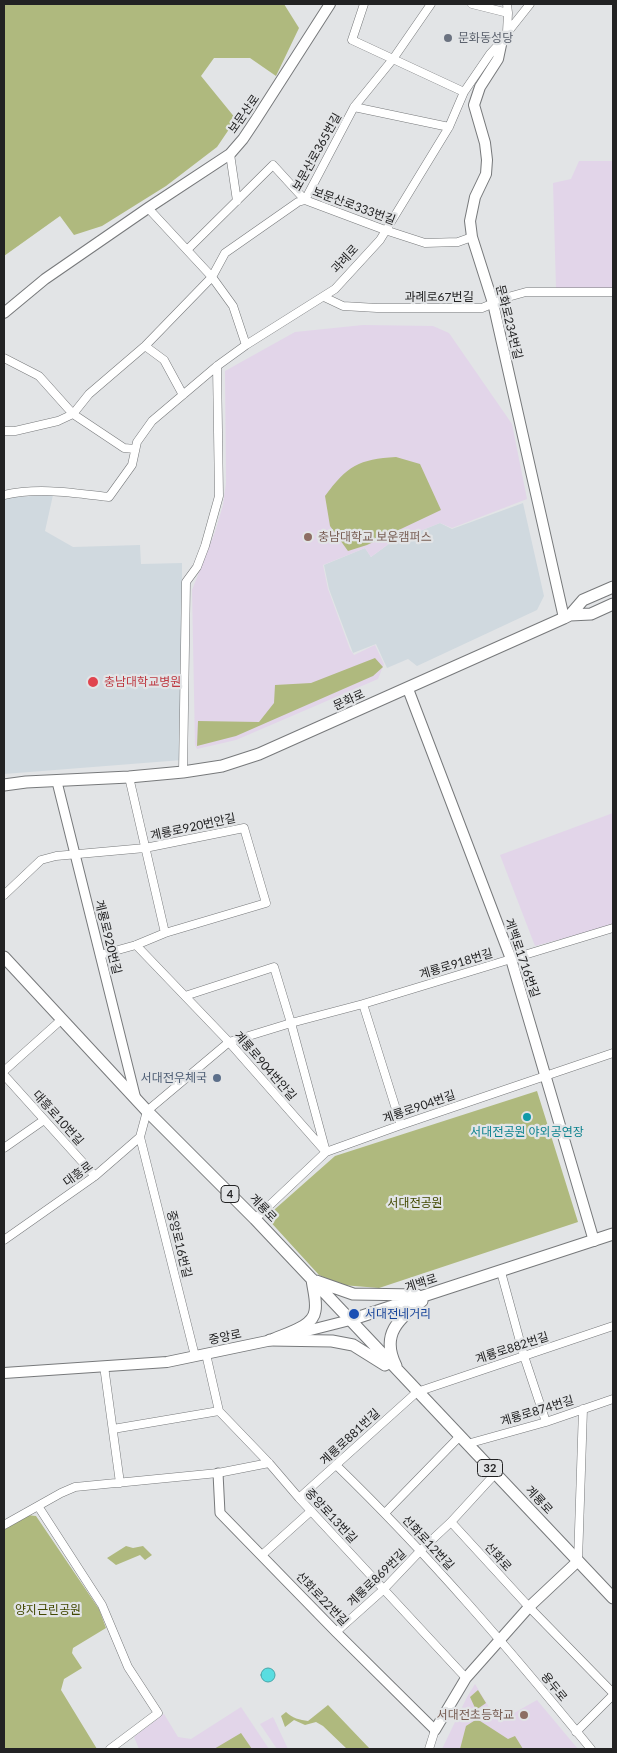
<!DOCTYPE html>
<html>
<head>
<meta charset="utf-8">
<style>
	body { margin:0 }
	#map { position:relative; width:617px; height:1753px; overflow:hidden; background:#e2e4e6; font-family:Lato,sans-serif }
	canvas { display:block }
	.frame { position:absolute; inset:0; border:5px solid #222223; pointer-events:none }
</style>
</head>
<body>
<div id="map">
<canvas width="617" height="1753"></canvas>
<div class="frame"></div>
</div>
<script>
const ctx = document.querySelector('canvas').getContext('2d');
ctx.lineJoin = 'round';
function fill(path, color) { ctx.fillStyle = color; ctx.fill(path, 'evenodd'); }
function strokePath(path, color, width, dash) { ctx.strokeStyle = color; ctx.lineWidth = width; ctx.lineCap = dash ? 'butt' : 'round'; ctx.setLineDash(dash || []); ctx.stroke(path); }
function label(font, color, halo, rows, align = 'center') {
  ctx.font = font + ' Lato,"Noto Sans KR",sans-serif'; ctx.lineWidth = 4.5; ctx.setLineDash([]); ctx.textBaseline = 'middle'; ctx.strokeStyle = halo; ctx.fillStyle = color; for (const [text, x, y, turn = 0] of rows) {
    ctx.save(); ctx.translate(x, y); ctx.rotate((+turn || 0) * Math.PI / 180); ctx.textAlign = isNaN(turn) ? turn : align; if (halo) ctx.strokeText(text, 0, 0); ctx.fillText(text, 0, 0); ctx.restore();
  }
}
const built = new Path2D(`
	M 53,495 L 45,531 L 73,547 L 140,545 L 141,564 L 182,563 L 182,760 L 4,774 L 4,499 L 14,497 Z
	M 523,503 L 544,596 L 537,610 L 417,666 L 408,659 L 387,668 L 376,644 L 353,653 L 329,589 L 324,565 L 365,548 L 371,557 L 390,543 L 440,523 L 452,529 Z`);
const education = new Path2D(`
	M 579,161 L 613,161 L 613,288 L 556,288 L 553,183 L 571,179 Z
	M 363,325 L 433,326 L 449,333 L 512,424 L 527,499 L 452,528 L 440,523 L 390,543 L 371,557 L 365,548 L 323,565 L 328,589 L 350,649 L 354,655 L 375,645 L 384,664 L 378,679 L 236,740 L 197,749 L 195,745 L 192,590 L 215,532 L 223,505 L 226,483 L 225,371 L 295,332 Z
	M 613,813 L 613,925 L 535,946 L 500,855 Z
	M 475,1684 L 495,1717 L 508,1708 L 514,1713 L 537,1700 L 578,1749 L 442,1749 L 467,1697 Z
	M 241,1707 L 269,1749 L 139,1749 L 134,1737 L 164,1714 L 178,1737 L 191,1739 Z
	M 273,1717 L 274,1719 L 288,1749 L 277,1749 L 260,1724 Z`);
const green = new Path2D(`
	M 4,4 L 284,4 L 299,28 L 276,76 L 250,58 L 214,58 L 201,76 L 236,119 L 217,147 L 166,186 L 102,226 L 74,235 L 60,216 L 4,256 Z
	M 396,457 L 420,464 L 441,510 L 367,545 L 348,551 L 330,526 L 325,496 C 347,466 359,459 396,457 Z
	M 375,658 L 383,667 L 373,676 L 236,736 L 197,746 L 198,721 L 259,722 L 274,703 L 275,685 L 311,683 Z
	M 537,1091 L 578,1222 L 379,1288 L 342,1285 L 319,1275 L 266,1217 L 335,1156 Z
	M 27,1515 L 36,1516 L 99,1609 L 106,1628 L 73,1648 L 72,1653 L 82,1668 L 64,1679 L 61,1690 L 97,1749 L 4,1749 L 4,1530 Z
	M 126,1546 L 133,1548 L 143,1546 L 152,1555 L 145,1560 L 140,1555 L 116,1565 L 107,1558 Z
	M 478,1690 L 486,1703 L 476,1710 L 470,1697 Z
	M 328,1705 L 370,1749 L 347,1749 L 323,1726 L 316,1722 L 305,1725 L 294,1720 L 285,1727 L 281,1716 L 286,1712 C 292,1718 300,1720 308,1721 Z
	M 477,1719 L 508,1739 L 515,1736 L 523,1749 L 460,1749 L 466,1726 Z
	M 241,1733 L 252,1749 L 214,1749 Z`);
const water = new Path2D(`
	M261 1675a7 7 0 1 1 14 0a7 7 0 1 1-14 0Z`);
const minor = new Path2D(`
	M 364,4 L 352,40 L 464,92
	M 472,4 L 508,13
	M 507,4 L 508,13 L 507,32
	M 507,33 L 530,4
	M 354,107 L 449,127
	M 230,154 L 237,201
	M 148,208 L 212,277 L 233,306 L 246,345
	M 187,250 L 273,165 L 305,200 L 385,230 L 425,243 L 458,242 L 472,237
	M 324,297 L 343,306 L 377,308 L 482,308 L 508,297 L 526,292 L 613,292
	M 145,346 L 164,360 L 183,395
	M 4,358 L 39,376 L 73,414 L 124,448 L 135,449
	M 4,431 L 15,431 L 58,421 L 73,414 L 89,394 L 145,346 L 212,277 L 225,253 L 298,202 L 305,200 L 354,107 L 393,59 L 431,4
	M 4,495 C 38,487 74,493 109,497 L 132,465 L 137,442 L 152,421 L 217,366 L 246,345 L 335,289 L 380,240 L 449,127 L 464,92 L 490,54 L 501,42
	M 183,772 L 186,582 L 197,567 L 205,546 L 219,496 L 217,366
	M 129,777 L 165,933
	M 4,895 L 41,860 L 56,856 L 145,848 L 244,828 L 266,903 L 165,933 L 136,945 L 100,955
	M 136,945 L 229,1042 L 325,1151
	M 185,996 L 274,967 L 291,1023 L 326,1152
	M 363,1004 L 401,1125
	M 4,1071 L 61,1020
	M 4,1075 L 95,1176
	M 140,1137 L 195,1356
	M 4,1148 L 44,1120
	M 255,1219 L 326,1152 L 401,1125 L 613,1053
	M 4,1240 L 95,1176 L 140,1137 L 147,1111 L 229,1042 L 291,1023 L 363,1004 L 613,928
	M 501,1272 L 524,1356 L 546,1422
	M 206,1354 L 219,1411 L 269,1463 L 299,1498 L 466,1678
	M 104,1366 L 120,1483
	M 113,1429 L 219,1411
	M 467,1444 L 546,1422 L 613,1399
	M 336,1465 C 429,1555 509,1649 591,1749
	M 299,1498 L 417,1392 L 613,1326
	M 38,1506 L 102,1605 L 128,1667 L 158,1713 L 110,1749
	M 385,1513 L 460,1436
	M 451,1522 L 529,1607 L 613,1693
	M 4,1525 L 61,1493 L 75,1487 L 218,1473 L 269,1463
	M 262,1555 L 311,1511
	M 578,1561 L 583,1409
	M 336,1632 L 383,1590 L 421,1550 L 451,1522 L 495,1474
	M 576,1732 L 613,1695
	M 429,1749 L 435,1730`);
const tertiary = new Path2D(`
	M 57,782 L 136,1099
	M 218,1473 L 220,1513 L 336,1632 L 435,1730`);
const secondary = new Path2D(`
	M 502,40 L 498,59 L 480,87 L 474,105 L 485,143 L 487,160 L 486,174 L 475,197 L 470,221 L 472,237 L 493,303 L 564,618
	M 4,313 L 45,279 L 148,208 L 230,154 L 243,139 L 255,121 L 330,4
	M 408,689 L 511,959 L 594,1241
	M 291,1335 L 350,1320
	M 4,1373 L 167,1362 L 277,1339
	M 435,1730 L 466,1678 L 529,1607 L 578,1561`);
const primary = new Path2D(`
	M 570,615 L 591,614 L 613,604
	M 4,785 L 26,782 L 129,777 L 183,772 L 222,766 L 259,754 L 564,618 L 570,615 L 583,600 L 613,587
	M 4,957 L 147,1111 L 255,1219 L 613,1598
	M 316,1281 L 353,1294 L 417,1295
	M 350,1320 L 613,1234
	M 274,1339 C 287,1333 313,1327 315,1311 C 317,1301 313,1289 312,1279
	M 270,1340 L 332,1341 L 353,1345 L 385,1365
	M 396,1366 C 380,1334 399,1319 422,1301`);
const markers = [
	[448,38,5,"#6b7280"],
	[308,537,5,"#8d6e63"],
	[93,682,6,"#e0444e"],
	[217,1078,5,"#5c6f8a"],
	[527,1117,5,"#0f9aa8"],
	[354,1314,6,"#1a4fb4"],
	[524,1715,5,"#8d6e63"]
];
const shields = [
	[230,1194,18],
	[490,1468,25]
];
const shieldNames = [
	["4",230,1194],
	["32",490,1468]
];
const worshipNames = [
	["문화동성당",458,38]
];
const streetNames = [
	["보문산로",244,114,-55],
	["보문산로365번길",317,152,-61],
	["보문산로333번길",354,206,20],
	["과례로",345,259,-47],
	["과례로67번길",439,297],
	["문화로234번길",509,322,76],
	["문화로",349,700,-24],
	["계룡로920번안길",193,827,-12],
	["계룡로920번길",108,937,76],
	["계백로1716번길",522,958,71],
	["계룡로918번길",456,964,-17],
	["계룡로904번안길",265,1066,49],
	["계룡로904번길",419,1107,-19],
	["대흥로10번길",58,1118,48],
	["대흥로",78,1174,-36],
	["계룡로",263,1208,46],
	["중앙로16번길",179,1244,76],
	["계백로",421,1283,-18],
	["중앙로",225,1337,-12],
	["계룡로882번길",512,1348,-18],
	["계룡로874번길",537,1411,-17],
	["계룡로881번길",350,1437,-43],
	["계룡로",539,1500,47],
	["중앙로13번길",331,1516,47],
	["선화로12번길",428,1543,47],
	["선화로",498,1557,48],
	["계룡로869번길",377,1578,-44],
	["선화로22번길",322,1599,46],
	["용두로",554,1687,51]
];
const educationNames = [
	["충남대학교 보운캠퍼스",318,537],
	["서대전초등학교",514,1715,"right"]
];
const healthNames = [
	["충남대학교병원",104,682]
];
const serviceNames = [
	["서대전우체국",207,1078]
];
const cultureNames = [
	["서대전공원 야외공연장",527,1132]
];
const parkNames = [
	["서대전공원",415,1203],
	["양지근린공원",48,1610]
];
const transitNames = [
	["서대전네거리",365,1314]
];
fill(built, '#d0d9df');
fill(education, '#e2d5e9');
fill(green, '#afb97e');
fill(water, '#58dde1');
strokePath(water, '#48a5a8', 1);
strokePath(minor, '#77797b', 9);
strokePath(tertiary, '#77797b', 11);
strokePath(secondary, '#77797b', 12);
strokePath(primary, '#77797b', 13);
strokePath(minor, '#fff', 8);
strokePath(tertiary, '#fff', 9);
strokePath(secondary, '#fff', 10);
strokePath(primary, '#fff', 11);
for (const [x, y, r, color] of markers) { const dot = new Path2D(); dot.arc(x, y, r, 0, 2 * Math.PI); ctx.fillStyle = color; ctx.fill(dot); strokePath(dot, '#e2e4e6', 2); }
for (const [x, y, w] of shields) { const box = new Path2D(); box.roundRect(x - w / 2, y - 8.5, w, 17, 4); ctx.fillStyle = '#e2e4e6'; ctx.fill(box); strokePath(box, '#222223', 1); }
label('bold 11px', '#222223', null, shieldNames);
label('12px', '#5b616d', '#e2e4e6', worshipNames, 'left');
label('12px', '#222223', '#e2e4e6', streetNames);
label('12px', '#785e54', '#e2e4e6', educationNames, 'left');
label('12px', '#be3a42', '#e2e4e6', healthNames, 'left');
label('12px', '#4e5e75', '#e2e4e6', serviceNames, 'right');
label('12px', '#0d838f', '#e2e4e6', cultureNames);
label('12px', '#424902', '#e2e4e6', parkNames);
label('12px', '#164399', '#e2e4e6', transitNames, 'left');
</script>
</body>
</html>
